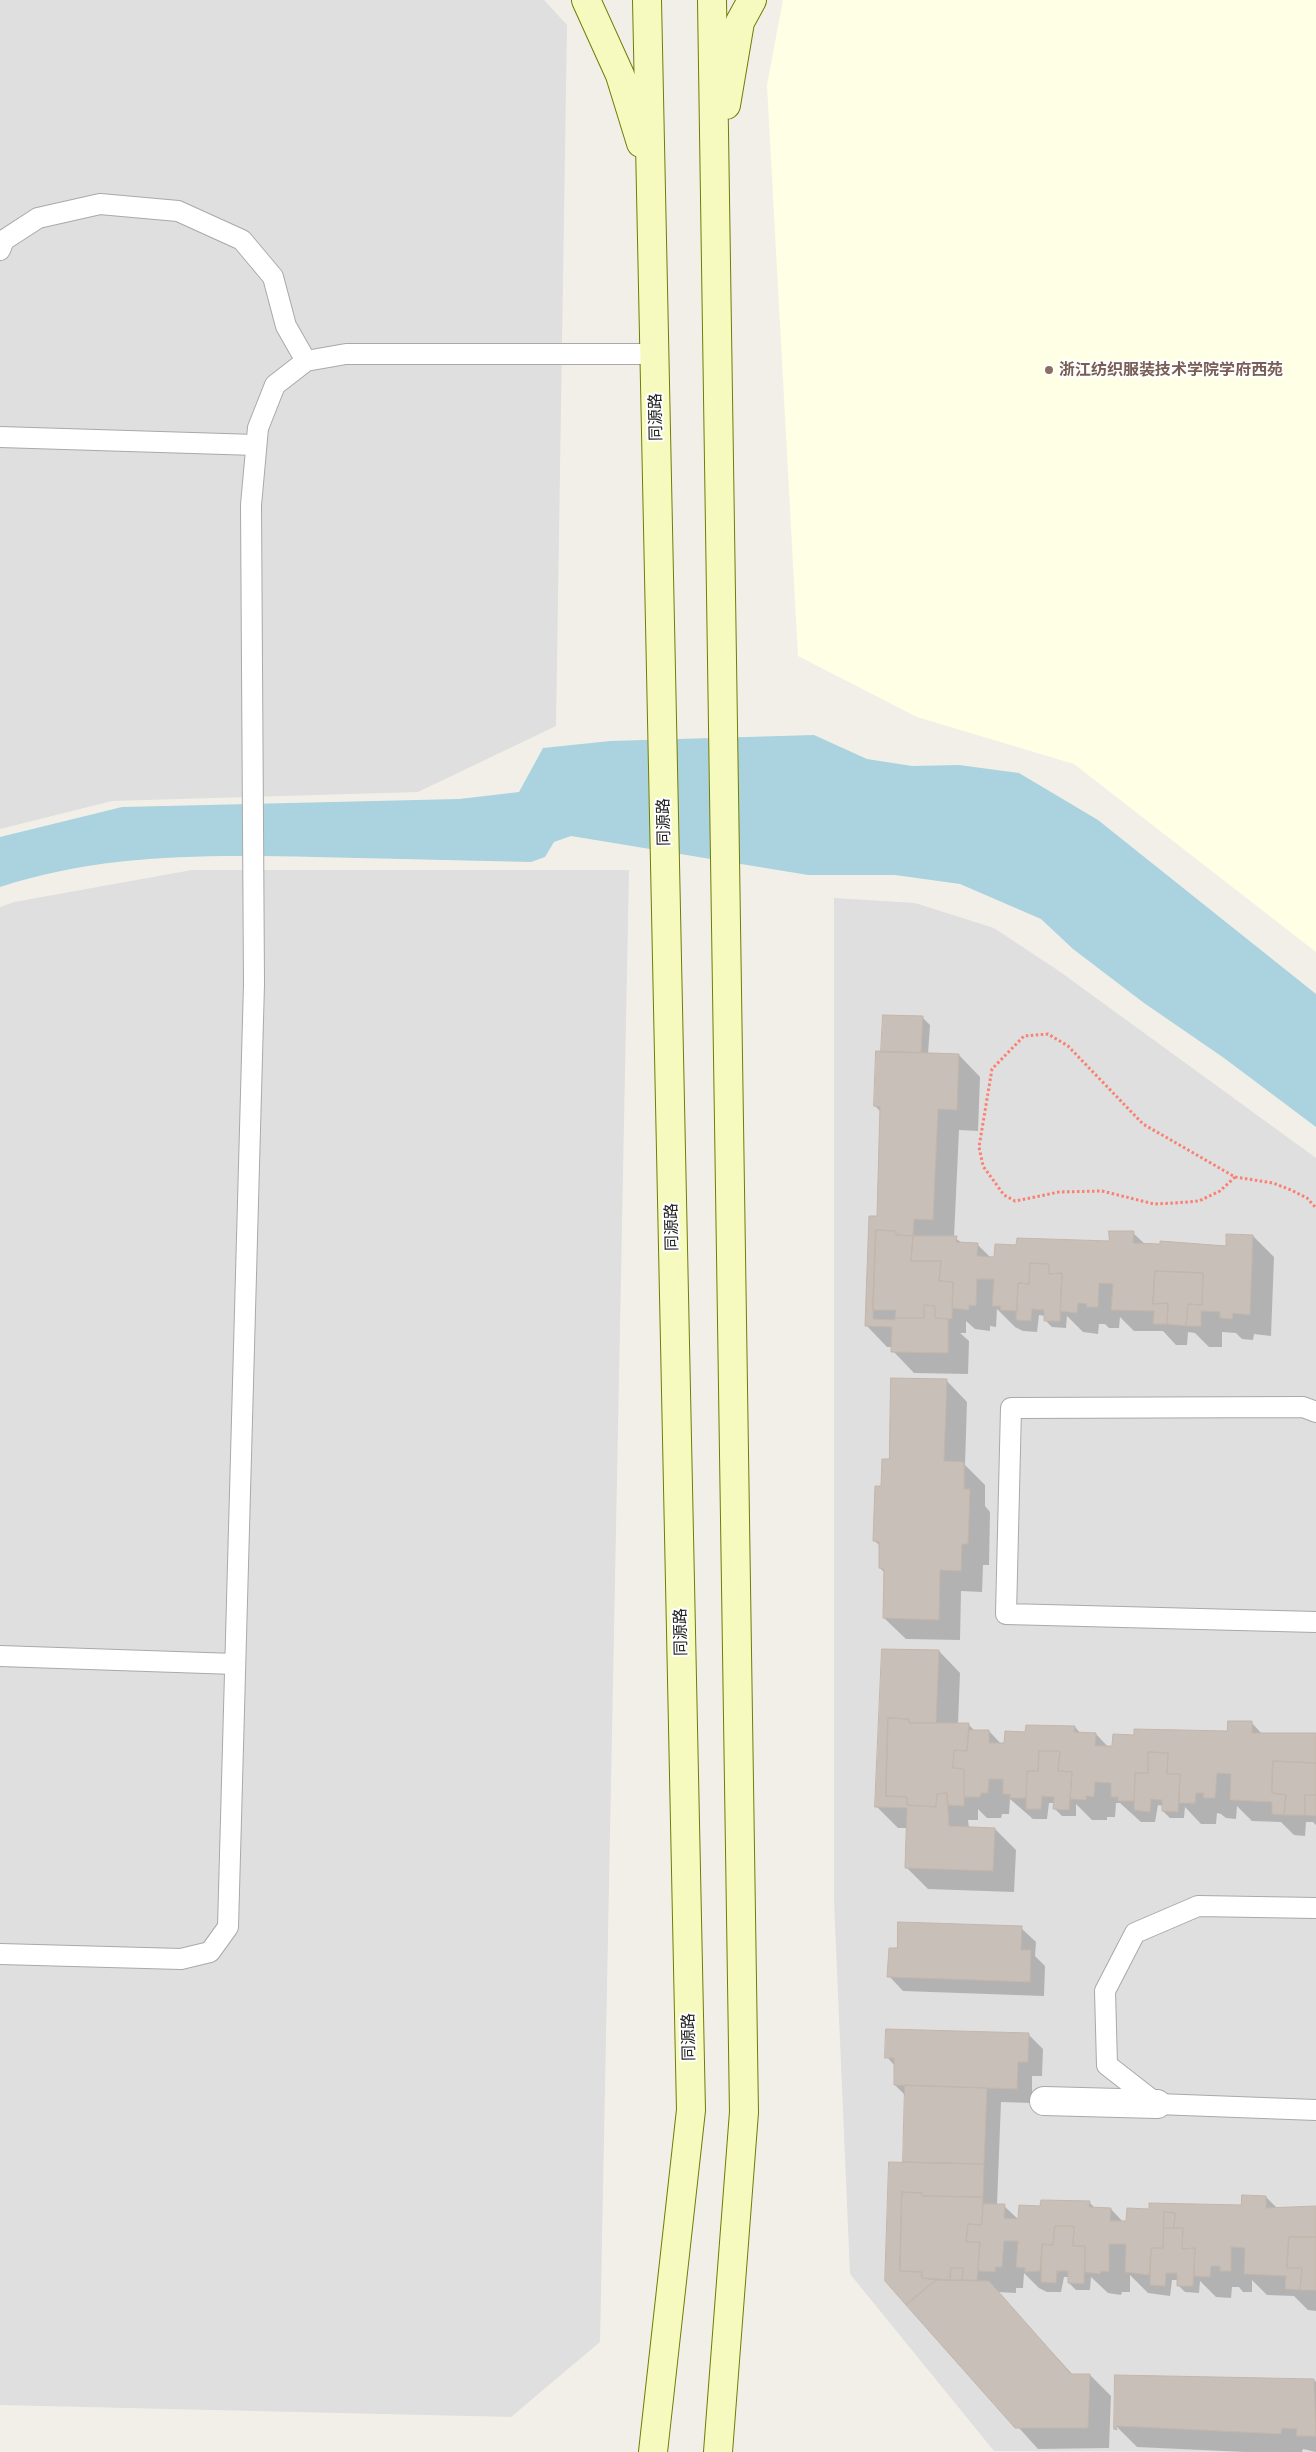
<!DOCTYPE html>
<html>
<head>
<meta charset="utf-8">
<style>
	body { margin:0 }
	canvas { display:block; background:#f2efe9 }
</style>
</head>
<body>
<canvas width="1316" height="2452"></canvas>
<script>
const ctx = document.querySelector('canvas').getContext('2d');
ctx.lineJoin = 'round';
function fill(path, color) { ctx.fillStyle = color; ctx.fill(path, 'evenodd'); }
function strokePath(path, color, width, dash) { ctx.strokeStyle = color; ctx.lineWidth = width; ctx.lineCap = dash ? 'butt' : 'round'; ctx.setLineDash(dash || []); ctx.stroke(path); }
function label(font, color, halo, rows, align = 'center') {
  ctx.font = font + ' Raleway,"Noto Sans SC",sans-serif'; ctx.lineWidth = 4; ctx.setLineDash([]); ctx.textBaseline = 'middle'; ctx.strokeStyle = halo; ctx.fillStyle = color; for (const [text, x, y, turn = 0] of rows) {
    ctx.save(); ctx.translate(x, y); ctx.rotate((+turn || 0) * Math.PI / 180); ctx.textAlign = isNaN(turn) ? turn : align; if (halo) ctx.strokeText(text, 0, 0); ctx.fillText(text, 0, 0); ctx.restore();
  }
}
const residential = new Path2D(`
	M 0,0 L 544,0 L 567,25 L 556,726 L 418,792 L 112,801 L 0,829 Z
	M 192,870 L 629,870 L 600,2342 L 511,2417 L 0,2405 L 0,907 L 14,902 Z
	M 834,898 L 915,903 L 994,928 L 1059,971 L 1316,1158 L 1316,2452 L 994,2451 L 850,2274 L 834,1901 Z`);
const education = new Path2D(`
	M 783,0 L 1316,0 L 1316,952 L 1074,764 L 917,717 L 798,656 L 767,85 Z`);
const water = new Path2D(`
	M 814,735 L 867,759 L 912,766 L 959,765 L 1019,773 L 1098,820 L 1316,994 L 1316,1127 L 1224,1058 L 1144,1003 L 1073,949 L 1041,919 L 960,884 L 895,875 L 808,875 L 571,836 L 554,842 L 545,857 L 531,862 C 459,860 387,859 315,857 C 207,855 105,853 0,887 L 0,837 L 122,807 L 459,799 L 519,792 L 543,748 L 610,741 Z`);
const shadow = new Path2D(`
	M 923,1018 L 930,1025 L 928,1054 L 959,1055 L 980,1077 L 978,1131 L 959,1130 L 954,1237 L 962,1243 L 977,1244 L 991,1258 L 995,1258 L 1017,1246 L 1110,1242 L 1133,1233 L 1146,1245 L 1227,1247 L 1253,1236 L 1274,1257 L 1271,1336 L 1254,1334 L 1253,1340 L 1242,1339 L 1236,1333 L 1222,1332 L 1222,1347 L 1209,1347 L 1195,1333 L 1188,1332 L 1187,1345 L 1176,1345 L 1163,1331 L 1134,1331 L 1120,1317 L 1119,1328 L 1109,1328 L 1105,1324 L 1099,1324 L 1098,1334 L 1083,1332 L 1067,1316 L 1066,1328 L 1052,1327 L 1045,1320 L 1045,1316 L 1039,1315 L 1037,1332 L 1023,1331 L 1015,1327 L 997,1309 L 996,1327 L 990,1326 L 990,1331 L 975,1329 L 966,1321 L 966,1333 L 960,1333 L 969,1341 L 968,1374 L 914,1373 L 893,1351 L 893,1347 L 887,1347 L 866,1325 L 878,1217 L 881,1112 L 875,1106 L 882,1053 Z
	M 946,1380 L 967,1402 L 965,1465 L 985,1485 L 985,1506 L 990,1512 L 989,1565 L 983,1565 L 982,1592 L 961,1591 L 960,1640 L 906,1639 L 884,1618 L 885,1573 L 880,1568 L 880,1546 L 875,1541 L 883,1488 L 890,1460 Z
	M 939,1651 L 960,1673 L 958,1724 L 968,1724 L 975,1731 L 989,1731 L 1002,1745 L 1026,1733 L 1075,1727 L 1081,1734 L 1096,1734 L 1109,1748 L 1135,1736 L 1228,1732 L 1251,1722 L 1263,1735 L 1316,1734 L 1316,1825 L 1313,1822 L 1306,1822 L 1305,1836 L 1294,1835 L 1281,1822 L 1252,1821 L 1237,1806 L 1236,1819 L 1226,1818 L 1221,1814 L 1217,1813 L 1216,1824 L 1201,1824 L 1185,1807 L 1184,1818 L 1170,1818 L 1163,1811 L 1163,1806 L 1158,1805 L 1155,1822 L 1141,1822 L 1120,1803 L 1116,1803 L 1115,1817 L 1107,1817 L 1107,1820 L 1092,1820 L 1076,1804 L 1076,1816 L 1062,1816 L 1054,1808 L 1055,1803 L 1049,1803 L 1047,1819 L 1033,1819 L 1010,1799 L 1009,1814 L 1002,1814 L 1001,1818 L 987,1818 L 978,1809 L 978,1820 L 968,1820 L 969,1828 L 995,1829 L 1016,1850 L 1014,1892 L 928,1889 L 906,1867 L 908,1828 L 898,1828 L 877,1807 Z
	M 1021,1928 L 1036,1942 L 1035,1956 L 1045,1966 L 1044,1996 L 903,1991 L 889,1976 L 899,1949 Z
	M 1028,2034 L 1043,2049 L 1042,2076 L 1032,2076 L 1032,2103 L 1001,2102 L 997,2205 L 1004,2206 L 1019,2220 L 1042,2207 L 1089,2202 L 1096,2209 L 1111,2209 L 1123,2222 L 1128,2222 L 1128,2210 L 1242,2207 L 1266,2197 L 1278,2209 L 1316,2209 L 1316,2311 L 1308,2310 L 1294,2296 L 1267,2295 L 1252,2280 L 1252,2292 L 1243,2292 L 1239,2287 L 1232,2287 L 1231,2298 L 1216,2297 L 1200,2281 L 1199,2293 L 1185,2292 L 1178,2285 L 1178,2280 L 1172,2280 L 1170,2296 L 1148,2293 L 1130,2275 L 1130,2292 L 1122,2292 L 1121,2295 L 1108,2293 L 1091,2277 L 1090,2290 L 1076,2290 L 1069,2283 L 1069,2277 L 1064,2277 L 1061,2292 L 1047,2292 L 1039,2288 L 1024,2273 L 1023,2288 L 1016,2288 L 1016,2293 L 997,2292 L 1073,2375 L 1090,2375 L 1111,2396 L 1109,2448 L 1038,2449 L 886,2280 L 904,2164 L 906,2096 L 895,2085 L 895,2066 L 887,2057 Z
	M 1314,2380 L 1316,2382 L 1316,2452 L 1303,2449 L 1302,2452 L 1245,2452 L 1137,2447 L 1116,2426 Z`);
const building = new Path2D(`
	M 883,1015 L 923,1016 L 921,1053 L 881,1052 Z
	M 876,1051 L 959,1054 L 957,1110 L 938,1109 L 933,1220 L 914,1219 L 913,1236 L 896,1235 L 896,1231 L 876,1230 L 873,1310 L 873,1319 L 895,1320 L 895,1318 L 924,1318 L 924,1305 L 935,1306 L 935,1318 L 948,1319 L 948,1353 L 891,1352 L 892,1327 L 865,1326 L 869,1216 L 877,1216 L 880,1107 L 874,1106 Z
	M 876,1230 L 896,1231 L 896,1235 L 913,1236 L 911,1261 L 941,1261 L 939,1281 L 953,1282 L 952,1319 L 935,1318 L 935,1306 L 924,1305 L 924,1318 L 895,1318 L 896,1310 L 873,1310 Z
	M 1109,1231 L 1134,1231 L 1133,1243 L 1160,1244 L 1160,1241 L 1226,1246 L 1226,1234 L 1253,1235 L 1250,1315 L 1233,1313 L 1232,1319 L 1220,1318 L 1220,1312 L 1201,1311 L 1201,1326 L 1186,1326 L 1188,1304 L 1202,1305 L 1203,1273 L 1155,1271 L 1153,1304 L 1168,1303 L 1167,1324 L 1153,1324 L 1154,1311 L 1111,1310 L 1113,1284 L 1099,1283 L 1098,1307 L 1086,1307 L 1087,1304 L 1078,1303 L 1077,1313 L 1060,1311 L 1062,1273 L 1049,1274 L 1049,1264 L 1030,1263 L 1029,1284 L 1018,1283 L 1017,1311 L 1000,1310 L 1001,1306 L 992,1306 L 994,1279 L 977,1279 L 976,1306 L 969,1305 L 969,1310 L 952,1308 L 953,1282 L 939,1281 L 941,1261 L 911,1261 L 913,1236 L 957,1236 L 956,1242 L 978,1243 L 977,1256 L 994,1257 L 995,1244 L 1016,1245 L 1017,1238 L 1109,1241 Z
	M 1030,1263 L 1049,1264 L 1049,1274 L 1062,1273 L 1060,1321 L 1044,1321 L 1044,1310 L 1032,1309 L 1031,1321 L 1016,1320 L 1018,1283 L 1029,1284 Z
	M 1155,1271 L 1203,1273 L 1202,1305 L 1188,1304 L 1186,1326 L 1167,1324 L 1168,1303 L 1153,1304 Z
	M 891,1378 L 947,1379 L 944,1461 L 964,1462 L 964,1489 L 970,1489 L 968,1544 L 962,1544 L 961,1571 L 940,1570 L 939,1620 L 883,1618 L 884,1569 L 879,1568 L 879,1542 L 873,1541 L 875,1486 L 881,1486 L 882,1459 L 889,1459 Z
	M 882,1649 L 939,1650 L 936,1723 L 909,1723 L 909,1719 L 888,1718 L 886,1796 L 907,1797 L 907,1805 L 936,1807 L 937,1794 L 947,1793 L 949,1826 L 995,1828 L 993,1871 L 905,1868 L 907,1808 L 875,1807 Z
	M 888,1718 L 909,1719 L 909,1723 L 969,1723 L 967,1751 L 954,1750 L 953,1768 L 964,1769 L 964,1806 L 947,1805 L 947,1793 L 937,1794 L 936,1807 L 907,1805 L 907,1797 L 886,1796 Z
	M 1228,1721 L 1252,1721 L 1252,1733 L 1316,1733 L 1316,1763 L 1273,1761 L 1272,1793 L 1286,1795 L 1284,1815 L 1272,1814 L 1272,1802 L 1230,1800 L 1231,1774 L 1217,1773 L 1215,1798 L 1203,1798 L 1204,1793 L 1196,1793 L 1195,1803 L 1179,1803 L 1180,1774 L 1167,1774 L 1168,1753 L 1148,1752 L 1148,1773 L 1135,1773 L 1134,1801 L 1118,1801 L 1118,1797 L 1111,1797 L 1111,1783 L 1095,1782 L 1094,1797 L 1086,1796 L 1086,1800 L 1070,1799 L 1072,1772 L 1058,1771 L 1060,1751 L 1039,1751 L 1038,1771 L 1027,1771 L 1026,1798 L 1010,1798 L 1010,1794 L 1003,1794 L 1003,1779 L 989,1779 L 988,1793 L 981,1793 L 980,1797 L 964,1797 L 964,1769 L 953,1768 L 954,1750 L 967,1751 L 969,1730 L 989,1730 L 989,1743 L 1004,1743 L 1005,1731 L 1025,1732 L 1026,1725 L 1075,1726 L 1074,1732 L 1096,1733 L 1095,1746 L 1112,1746 L 1113,1734 L 1134,1735 L 1134,1729 L 1227,1731 Z
	M 1039,1751 L 1060,1751 L 1058,1771 L 1072,1772 L 1069,1810 L 1053,1809 L 1054,1797 L 1042,1796 L 1041,1809 L 1026,1809 L 1027,1771 L 1038,1771 Z
	M 1148,1752 L 1168,1753 L 1167,1774 L 1180,1774 L 1178,1812 L 1162,1811 L 1162,1800 L 1151,1799 L 1150,1812 L 1134,1810 L 1135,1773 L 1148,1773 Z
	M 1273,1761 L 1316,1763 L 1316,1795 L 1305,1795 L 1305,1815 L 1284,1815 L 1286,1795 L 1272,1793 Z
	M 1305,1795 L 1316,1795 L 1316,1816 L 1305,1815 Z
	M 898,1922 L 1022,1926 L 1021,1950 L 1031,1950 L 1030,1982 L 887,1977 L 889,1948 L 897,1948 Z
	M 886,2029 L 1029,2033 L 1028,2062 L 1018,2062 L 1017,2089 L 894,2085 L 894,2058 L 885,2058 Z
	M 905,2085 L 987,2088 L 984,2164 L 903,2162 Z
	M 889,2162 L 984,2164 L 983,2197 L 922,2196 L 922,2193 L 902,2192 L 900,2271 L 922,2272 L 922,2278 L 936,2280 L 906,2305 L 885,2281 Z
	M 902,2192 L 922,2193 L 922,2196 L 983,2197 L 982,2225 L 968,2224 L 966,2242 L 980,2242 L 977,2280 L 962,2280 L 963,2268 L 951,2268 L 950,2280 L 922,2278 L 922,2272 L 900,2271 Z
	M 1242,2195 L 1266,2196 L 1266,2208 L 1316,2206 L 1316,2237 L 1289,2237 L 1287,2268 L 1302,2268 L 1300,2290 L 1285,2289 L 1286,2276 L 1244,2274 L 1245,2248 L 1231,2247 L 1231,2271 L 1220,2271 L 1220,2266 L 1211,2266 L 1210,2277 L 1194,2276 L 1195,2248 L 1182,2249 L 1183,2228 L 1174,2228 L 1175,2213 L 1164,2212 L 1163,2248 L 1151,2248 L 1149,2275 L 1125,2272 L 1126,2244 L 1109,2244 L 1109,2272 L 1101,2271 L 1100,2274 L 1085,2272 L 1085,2246 L 1073,2246 L 1074,2226 L 1055,2226 L 1053,2245 L 1042,2244 L 1040,2271 L 1025,2272 L 1025,2268 L 1016,2267 L 1018,2241 L 1004,2241 L 1002,2267 L 995,2267 L 995,2272 L 978,2271 L 980,2242 L 966,2242 L 968,2224 L 982,2225 L 983,2204 L 1005,2204 L 1004,2218 L 1018,2219 L 1019,2205 L 1040,2206 L 1041,2200 L 1090,2201 L 1089,2207 L 1111,2208 L 1110,2221 L 1126,2221 L 1127,2208 L 1149,2209 L 1149,2203 L 1241,2205 Z
	M 1164,2212 L 1175,2213 L 1174,2228 L 1164,2228 Z
	M 1055,2226 L 1074,2226 L 1073,2246 L 1085,2246 L 1084,2284 L 1068,2283 L 1068,2271 L 1057,2271 L 1056,2283 L 1041,2282 L 1042,2244 L 1053,2245 Z
	M 1164,2228 L 1183,2228 L 1182,2249 L 1195,2248 L 1193,2286 L 1177,2286 L 1177,2273 L 1166,2273 L 1165,2286 L 1150,2285 L 1151,2248 L 1163,2248 Z
	M 1289,2237 L 1316,2237 L 1316,2290 L 1300,2290 L 1302,2268 L 1287,2268 Z
	M 951,2268 L 963,2268 L 962,2280 L 950,2280 Z
	M 936,2280 L 989,2281 L 1071,2374 L 1090,2374 L 1088,2428 L 1015,2428 L 906,2305 Z
	M 1115,2375 L 1314,2379 L 1316,2436 L 1296,2436 L 1297,2429 L 1282,2428 L 1281,2434 L 1116,2426 L 1117,2430 L 1114,2429 Z`);
const path = new Path2D(`
	M 1235,1177 L 1220,1191 L 1199,1201 L 1175,1203 L 1154,1204 L 1102,1191 L 1059,1192 L 1015,1201 L 1004,1195 L 983,1166 L 979,1147 L 992,1069 L 1024,1036 L 1048,1034 L 1068,1046 L 1143,1124 L 1235,1177 L 1273,1183 L 1291,1190 L 1307,1198 L 1316,1208`);
const lane = new Path2D(`
	M 0,250 L 4,240 L 38,218 L 100,204 L 178,211 L 242,240 L 273,277 L 286,326 L 306,361
	M 0,437 L 256,445
	M 1316,1412 L 1303,1407 L 1011,1408 L 1006,1614 L 1316,1622
	M 0,1656 L 235,1664
	M 1316,1908 L 1198,1906 L 1135,1933 L 1105,1991 L 1107,2065 L 1157,2104 L 1316,2110
	M 0,1954 L 181,1959 L 210,1952 L 228,1927 L 254,984 L 251,505 L 258,428 L 275,385 L 306,361 L 346,354 L 654,354`);
const street = new Path2D(`
	M 1044,2101 L 1157,2104`);
const secondary = new Path2D(`
	M 586,0 L 620,75 L 641,143
	M 647,0 L 691,2110 L 653,2452
	M 712,0 L 744,2112 L 718,2452
	M 726,105 L 740,22 L 752,0`);
const markers = [
	[1049,370,5,"#8d6e63"]
];
const educationNames = [
	["浙江纺织服装技术学院学府西苑",1059,370]
];
const streetNames = [
	["同源路",656,417,-91],
	["同源路",664,822,-91],
	["同源路",672,1227,-91],
	["同源路",681,1632,-91],
	["同源路",689,2037,-91]
];
fill(residential, '#e0dfdf');
fill(education, '#ffffe5');
fill(water, '#aad3df');
fill(shadow, '#0003');
fill(building, '#c7bfb8');
strokePath(building, '#c4b6ab', 1);
strokePath(lane, '#a9a9a9', 22);
strokePath(street, '#a9a9a9', 30);
strokePath(secondary, '#707d05', 30);
strokePath(path, '#fa8072', 3, [2.5, 2.5]);
strokePath(lane, '#fff', 20);
strokePath(street, '#fff', 28);
strokePath(secondary, '#f7fabf', 28);
for (const [x, y, r, color] of markers) { const dot = new Path2D(); dot.arc(x, y, r, 0, 2 * Math.PI); ctx.fillStyle = color; ctx.fill(dot); strokePath(dot, '#fff', 2); }
label('bold 16px', '#785e54', '#fff', educationNames, 'left');
label('16px', '#222', '#fff', streetNames);
</script>
</body>
</html>
